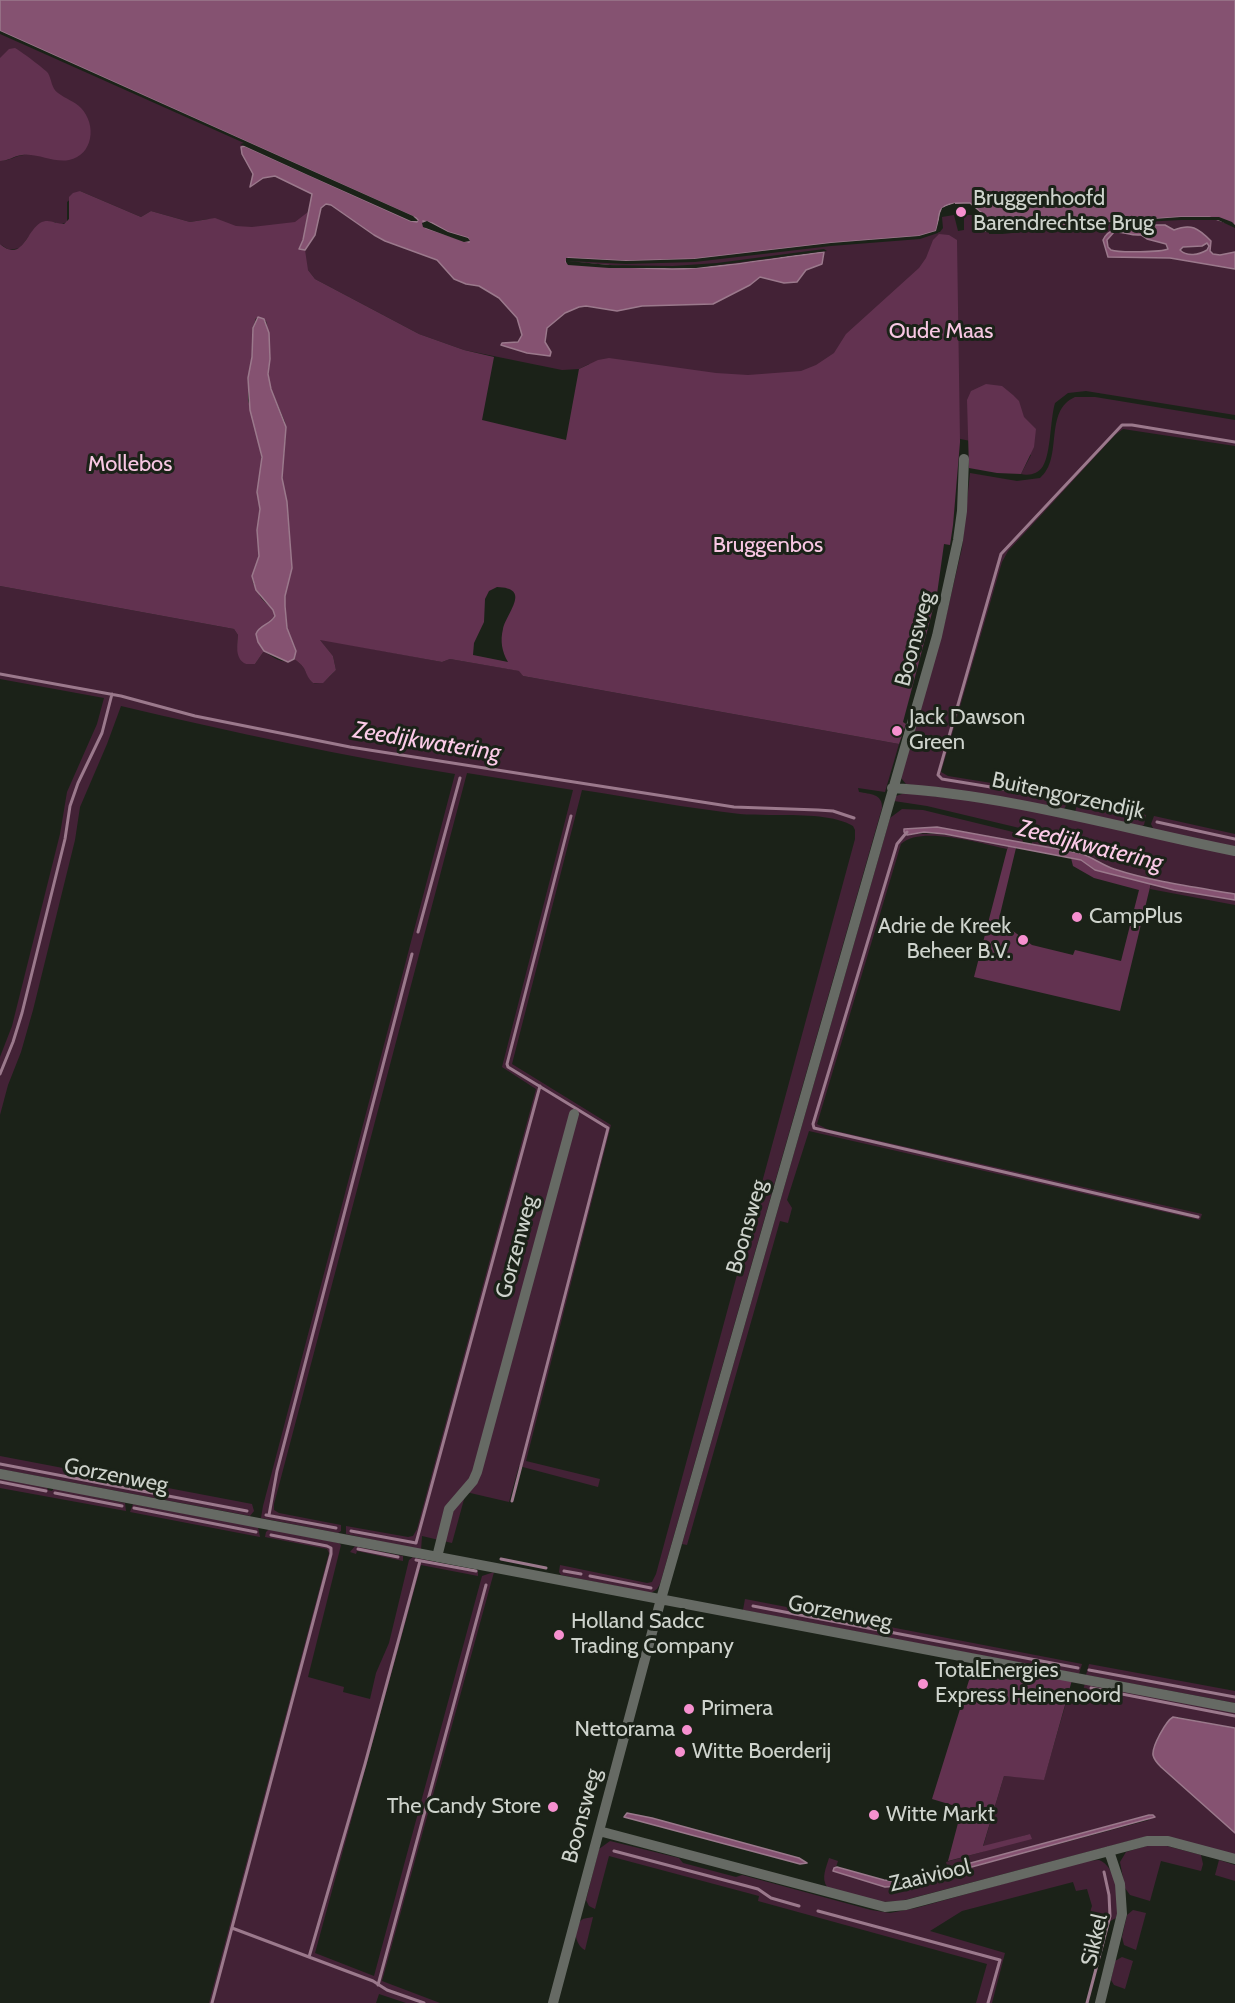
<!DOCTYPE html>
<html>
<head>
<meta charset="utf-8">
<style>
	body { margin:0 }
	canvas { display:block; background:#1b2218 }
</style>
</head>
<body>
<canvas width="1235" height="2003"></canvas>
<script>
const ctx = document.querySelector('canvas').getContext('2d');
ctx.lineJoin = 'round';
function fill(path, color) { ctx.fillStyle = color; ctx.fill(path, 'evenodd'); }
function strokePath(path, color, width, dash) { ctx.strokeStyle = color; ctx.lineWidth = width; ctx.lineCap = dash ? 'butt' : 'round'; ctx.setLineDash(dash || []); ctx.stroke(path); }
function label(font, color, halo, rows, align = 'center') {
  ctx.font = font + ' Cabin,sans-serif'; ctx.lineWidth = 6; ctx.setLineDash([]); ctx.textBaseline = 'middle'; ctx.strokeStyle = halo; ctx.fillStyle = color; for (const [text, x, y, turn = 0] of rows) {
    ctx.save(); ctx.translate(x, y); ctx.rotate((+turn || 0) * Math.PI / 180); ctx.textAlign = isNaN(turn) ? turn : align; if (halo) ctx.strokeText(text, 0, 0); ctx.fillText(text, 0, 0); ctx.restore();
  }
}
const green = new Path2D(`
	M 0,29 L 920,233 L 940,232 L 943,228 L 942,217 L 954,215 L 958,231 L 964,230 L 964,215 L 976,215 L 979,230 L 1147,216 L 1235,216 L 1235,415 L 1086,391 L 1068,393 L 1055,403 C 1050,420 1051,453 1043,466 C 1038,474 1029,476 1021,474 L 1031,455 L 1025,452 L 589,364 L 579,369 L 562,370 L 464,350 L 419,334 L 315,279 L 308,270 L 208,219 L 190,222 L 151,211 L 141,217 L 80,191 L 67,202 L 67,222 L 59,225 L 55,222 L 35,228 L 20,248 L 9,250 L 0,244 L 0,161 C 9,161 15,156 24,155 C 36,154 48,157 59,160 L 0,122 Z
	M 1075,397 L 1095,397 L 1235,420 L 1235,446 L 1123,429 L 1115,435 L 1008,551 L 1002,562 L 941,772 L 948,776 L 1072,796 L 1064,809 L 906,784 L 901,778 L 945,621 L 962,548 L 970,473 L 1017,481 L 1040,478 C 1064,458 1043,411 1075,397 Z
	M 0,586 L 234,629 L 238,635 L 237,648 L 246,664 L 255,664 L 264,651 C 272,657 285,666 294,659 C 306,666 305,673 313,683 C 324,685 329,677 336,670 L 333,656 L 319,639 L 442,662 L 450,659 L 520,671 L 523,676 L 899,744 L 885,792 L 858,788 L 859,792 C 870,794 883,794 882,808 L 660,1584 L 657,1589 L 651,1593 L 561,1575 L 559,1572 L 560,1565 L 647,1583 L 652,1582 L 656,1574 L 855,839 L 855,830 L 853,826 C 828,810 770,817 740,814 C 687,808 634,798 582,790 L 512,1064 L 611,1125 L 526,1461 L 600,1479 L 598,1487 L 519,1466 L 509,1502 L 466,1492 L 452,1543 L 422,1536 L 421,1550 L 346,1534 L 346,1526 L 408,1537 L 413,1536 L 417,1529 L 536,1089 L 502,1067 L 573,790 L 467,773 L 274,1504 L 274,1510 L 279,1513 L 341,1525 L 341,1531 L 338,1533 L 261,1518 L 263,1506 L 455,774 C 342,756 232,732 121,706 L 107,744 L 80,807 L 75,840 L 33,1010 L 21,1052 L 8,1085 L 0,1115 L 0,1057 L 12,1026 L 60,834 L 67,792 L 97,724 L 104,698 L 0,679 Z
	M 905,793 L 1004,804 L 1235,854 L 1235,894 L 1177,885 L 1134,875 L 1100,864 L 1080,853 L 1032,846 L 1032,833 L 1028,830 L 927,806 L 894,801 L 896,796 Z
	M 1079,798 L 1146,815 L 1144,825 L 1140,827 L 1075,812 Z
	M 902,809 L 923,810 L 1013,832 L 1021,837 L 1024,844 L 937,827 L 904,829 L 905,834 L 907,835 C 942,830 973,840 1008,846 L 1007,849 C 983,844 920,825 901,844 L 817,1124 L 827,1129 L 1202,1214 L 1200,1220 L 809,1131 L 787,1200 L 792,1208 L 788,1223 L 780,1221 L 687,1545 L 682,1544 L 890,818 Z
	M 1154,816 L 1235,834 L 1235,847 L 1154,830 L 1151,824 Z
	M 1151,883 L 1174,890 L 1235,900 L 1235,905 L 1150,889 Z
	M 0,1456 L 252,1504 L 254,1511 L 250,1516 L 0,1469 Z
	M 0,1478 L 47,1487 L 48,1490 L 52,1491 L 54,1488 L 125,1503 L 126,1511 L 0,1488 Z
	M 133,1504 L 258,1527 L 260,1537 L 130,1512 Z
	M 269,1529 L 339,1543 L 341,1545 L 308,1677 L 344,1687 L 343,1692 L 370,1699 L 376,1673 L 389,1643 L 409,1560 L 413,1557 L 478,1571 L 478,1576 L 421,1565 L 315,1953 L 374,1976 L 482,1576 L 494,1572 L 382,1981 L 440,2003 L 406,2003 L 379,1994 L 376,2003 L 209,2003 L 329,1553 L 327,1549 L 265,1537 L 266,1532 Z
	M 355,1546 L 403,1556 L 403,1561 L 357,1551 L 356,1554 L 350,1552 Z
	M 745,1599 L 1082,1664 L 1079,1674 L 743,1610 Z
	M 1089,1664 L 1235,1691 L 1235,1703 L 1086,1675 Z
	M 1085,1683 L 1235,1711 L 1235,1728 L 1178,1717 L 1171,1718 L 1163,1730 L 1153,1753 L 1161,1767 L 1235,1833 L 1235,1855 L 1172,1838 L 1148,1836 L 901,1901 L 880,1902 L 827,1887 C 821,1878 826,1868 829,1858 L 838,1861 L 836,1867 L 902,1886 L 1149,1820 L 1151,1814 L 948,1869 L 946,1862 L 982,1852 L 1030,1834 L 983,1847 L 1004,1776 L 1044,1779 L 1070,1689 L 1083,1691 Z
	M 610,1841 L 679,1858 L 683,1863 L 736,1877 L 742,1875 L 871,1910 L 890,1913 L 916,1908 L 1086,1861 L 1099,1860 C 1116,1866 1122,1902 1116,1918 L 1110,1921 L 1089,1915 L 1092,1906 L 1087,1889 L 1076,1891 L 1073,1882 L 962,1911 L 930,1931 L 1005,1953 L 992,2003 L 976,2003 L 987,1964 L 758,1901 L 759,1896 L 609,1856 L 595,1909 L 589,1906 L 586,1900 L 599,1849 Z
	M 1146,1846 L 1167,1846 L 1201,1855 L 1203,1864 L 1201,1871 L 1161,1861 L 1150,1901 L 1130,1895 L 1125,1888 L 1120,1862 L 1126,1852 Z
	M 1219,1860 L 1235,1865 L 1235,1881 L 1215,1875 Z
	M 1133,1910 L 1146,1913 L 1136,1950 L 1124,1945 L 1122,1937 L 1127,1915 Z
	M 593,1917 L 585,1950 C 575,1945 571,1926 583,1919 C 585,1918 590,1918 593,1917 Z
	M 1122,1957 L 1133,1961 L 1125,1989 L 1114,1985 L 1111,1980 L 1115,1961 Z`);
const forest = new Path2D(`
	M 15,48 C 18,49 46,70 48,73 C 52,80 51,88 58,93 C 66,99 74,101 81,108 C 97,125 93,155 69,160 C 54,163 38,153 22,155 C 14,156 8,161 0,161 L 0,58 L 9,49 Z
	M 80,191 L 141,217 L 151,211 L 190,222 L 215,218 L 236,226 L 252,227 L 295,222 L 308,212 L 303,240 L 300,250 L 305,250 L 308,270 L 315,279 L 419,334 L 464,350 L 494,357 L 482,420 L 566,440 L 579,369 L 598,360 L 609,358 L 716,373 L 748,375 L 801,371 L 816,365 L 834,353 L 846,334 L 919,268 L 926,258 L 933,240 L 939,234 L 949,235 L 957,240 L 960,442 L 953,525 L 950,545 L 944,544 L 937,594 L 903,722 L 906,724 L 899,744 L 523,676 L 519,671 L 450,659 L 442,662 L 320,640 L 333,656 L 336,670 L 323,683 L 313,683 C 303,673 309,669 294,659 L 296,650 L 287,628 L 285,606 L 285,596 L 292,568 L 287,502 L 282,478 L 286,431 L 285,422 L 271,389 L 268,374 L 270,359 L 267,325 L 266,321 L 256,318 L 253,328 L 252,357 L 248,378 L 248,400 L 260,447 L 262,465 L 257,492 L 260,509 L 258,523 L 259,556 L 252,576 L 253,583 L 261,598 L 273,610 L 275,616 L 266,626 L 260,646 L 264,651 L 255,664 L 246,664 C 235,659 237,646 238,635 L 234,629 L 0,586 L 0,244 C 22,263 26,232 40,223 C 49,218 55,224 64,224 L 69,219 L 69,197 L 73,193 ZM 497,587 C 532,588 507,612 503,629 C 500,641 502,652 508,662 L 473,655 L 474,643 L 484,622 L 485,599 L 489,591 Z
	M 986,384 L 1002,386 L 1013,395 L 1019,401 L 1024,417 L 1036,429 L 1034,447 L 1021,474 L 997,473 L 969,468 L 967,400 L 971,391 Z
	M 1008,846 L 1016,848 L 997,927 L 1013,931 L 1032,945 L 1073,955 L 1075,950 L 1121,961 L 1139,890 L 1094,878 L 1073,866 L 1071,858 L 1081,860 L 1095,870 L 1151,883 L 1120,1011 L 974,977 Z
	M 975,1661 L 1072,1680 L 1044,1780 L 1004,1776 L 983,1846 L 1030,1834 L 1032,1839 L 948,1861 L 962,1808 L 932,1799 Z`);
const water = new Path2D(`
	M 0,0 L 1235,0 L 1235,225 L 1209,217 L 1181,217 L 989,231 L 985,231 L 981,227 L 982,213 L 970,203 C 959,203 941,201 939,215 C 938,221 938,225 936,231 L 919,236 L 831,243 L 694,259 L 626,261 L 568,258 L 566,262 C 601,265 636,269 672,269 C 723,268 774,258 824,252 L 822,264 L 806,270 L 797,282 L 784,283 L 760,277 L 750,285 L 713,304 L 642,306 L 617,311 L 586,306 L 579,307 L 565,313 L 547,328 L 545,342 L 551,352 L 550,356 L 527,353 L 501,345 L 502,343 L 518,342 L 522,335 L 517,318 L 499,298 L 479,286 L 466,284 L 454,279 L 437,260 L 385,241 L 374,235 L 331,205 L 326,204 L 321,208 L 315,235 L 305,250 L 299,249 L 303,240 L 312,194 L 275,176 L 263,178 L 250,187 L 253,174 L 242,154 L 241,147 L 245,146 L 411,221 L 417,222 L 418,220 L 416,218 L 0,31 ZM 423,221 L 432,223 L 448,232 L 468,238 L 469,242 L 426,228 Z
	M 1144,225 L 1165,225 L 1174,230 C 1191,223 1198,228 1211,241 L 1210,251 L 1213,254 L 1220,255 L 1235,252 L 1235,269 L 1170,258 L 1108,257 L 1103,240 C 1110,225 1130,227 1144,225 ZM 1114,232 C 1125,231 1129,236 1141,235 L 1147,239 L 1166,244 L 1168,249 C 1162,252 1119,253 1111,250 L 1108,247 L 1107,240 ZM 1207,243 L 1209,246 L 1207,250 C 1199,255 1187,257 1180,250 L 1183,247 L 1202,246 Z
	M 258,317 L 264,319 L 269,333 L 270,359 L 268,374 L 271,389 L 286,427 L 282,478 L 287,502 L 292,568 L 285,596 L 285,606 L 287,628 L 296,651 L 294,659 L 288,662 L 264,651 L 258,642 L 256,634 C 259,625 270,625 275,616 L 273,610 L 256,590 L 252,576 L 259,556 L 257,530 L 260,509 L 257,492 L 262,457 L 250,410 L 248,378 L 252,357 L 253,328 Z
	M 937,827 L 1080,853 C 1092,857 1102,865 1114,869 C 1154,882 1194,887 1235,894 L 1235,900 L 1174,890 L 1095,870 L 1081,860 L 945,834 L 924,832 L 907,835 L 904,832 L 904,829 Z
	M 1173,1717 L 1235,1728 L 1235,1833 L 1161,1767 C 1158,1764 1154,1760 1153,1755 C 1152,1746 1166,1721 1173,1717 Z
	M 627,1813 L 652,1818 L 799,1858 L 807,1863 L 800,1864 L 624,1817 Z
	M 1149,1815 L 1153,1815 L 1155,1817 L 902,1886 L 885,1887 L 833,1871 L 834,1868 L 837,1867 L 884,1880 L 900,1882 Z`);
const pier = new Path2D(`
	M 0,31 L 413,216 L 418,221 L 411,221 L 308,175 L 240,144 L 244,143 L 0,34 Z
	M 955,203 L 955,206 L 947,208 L 942,213 L 941,228 L 938,233 L 920,239 L 831,246 L 695,262 L 626,264 L 569,261 L 609,265 L 673,266 L 717,263 L 824,249 L 827,251 L 696,268 L 609,268 L 568,265 L 566,262 L 566,258 L 569,258 L 626,261 L 694,259 L 831,243 L 919,236 L 936,231 L 942,208 Z
	M 1181,217 L 1219,217 L 1232,222 L 1235,225 L 1235,228 L 1218,220 L 1181,220 L 1103,224 L 1002,234 L 989,234 L 989,231 Z
	M 427,221 L 448,232 L 468,238 L 470,241 L 464,242 L 423,227 L 422,223 Z`);
const stream = new Path2D(`
	M 0,674 L 121,696 L 195,716 L 350,747 L 734,807 L 818,810 L 833,811 L 854,818
	M 1064,799 L 948,780 L 942,779 L 938,775 L 1001,554 L 1122,425 L 1132,425 L 1235,442
	M 1081,803 L 1142,819
	M 1157,822 L 1235,839
	M 907,832 L 897,844 L 813,1124 L 814,1128 L 1198,1217
	M 418,932 L 460,778
	M 0,1074 L 13,1042 L 22,1013 L 65,839 L 70,806 L 78,783 L 102,733 L 112,694
	M 0,1464 L 247,1511
	M 0,1482 L 46,1491
	M 55,1493 L 122,1506
	M 512,1501 L 608,1128 L 508,1067 L 507,1064 L 571,816
	M 134,1508 L 256,1532
	M 266,1515 L 336,1528
	M 269,1515 L 277,1471 L 412,954
	M 351,1531 L 416,1543 L 540,1086
	M 358,1549 L 398,1557
	M 501,1559 L 546,1568
	M 416,1560 L 476,1571
	M 420,1561 L 365,1764 L 309,1957 L 373,1981 L 387,1990 L 424,2003
	M 564,1571 L 581,1574
	M 590,1576 L 651,1588
	M 753,1606 L 1078,1668
	M 1089,1670 L 1235,1697
	M 1091,1688 L 1235,1716
	M 614,1851 L 758,1889 L 771,1898 L 799,1906
	M 818,1911 L 1000,1960 L 988,2003
	M 232,1928 L 309,1957
	M 378,1985 L 486,1585
	M 212,2003 L 331,1554 L 331,1548 L 327,1546 L 271,1535
	M 1087,2003 L 1110,1916 L 1109,1895 L 1104,1872`);
const minor = new Path2D(`
	M 892,788 C 1009,795 1121,828 1235,851
	M 0,1474 L 1235,1708
	M 437,1557 L 449,1509 L 473,1481 L 477,1472 L 574,1114
	M 599,1831 L 885,1907 L 906,1905 L 1147,1841 L 1168,1841 L 1235,1859
	M 553,2003 L 661,1599 L 937,636 L 958,540 L 962,511 L 964,459
	M 1100,2003 L 1122,1914 L 1120,1884 L 1109,1851`);
const markers = [
	[961,212,6,"#f690cf"],
	[897,731,6,"#f690cf"],
	[1077,917,6,"#f690cf"],
	[1023,940,6,"#f690cf"],
	[559,1635,6,"#f690cf"],
	[923,1684,6,"#f690cf"],
	[689,1709,6,"#f690cf"],
	[687,1730,6,"#f690cf"],
	[680,1752,6,"#f690cf"],
	[553,1807,6,"#f690cf"],
	[874,1815,6,"#f690cf"]
];
const poiNames = [
	["Bruggenhoofd",973,199],
	["Barendrechtse Brug",973,224],
	["Jack Dawson",909,718],
	["Green",909,743],
	["CampPlus",1089,917],
	["Adrie de Kreek",1011,927,"right"],
	["Beheer B.V.",1011,952,"right"],
	["Holland Sadcc",571,1622],
	["Trading Company",571,1647],
	["TotalEnergies",935,1671],
	["Express Heinenoord",935,1696],
	["Primera",701,1709],
	["Nettorama",675,1730,"right"],
	["Witte Boerderij",692,1752],
	["The Candy Store",541,1807,"right"],
	["Witte Markt",886,1815]
];
const parkNames = [
	["Oude Maas",941,332],
	["Mollebos",130,465],
	["Bruggenbos",768,546]
];
const streetNames = [
	["Boonsweg",915,639,-75],
	["Buitengorzendijk",1068,796,12],
	["Boonsweg",747,1227,-74],
	["Gorzenweg",517,1247,-75],
	["Gorzenweg",116,1476,11],
	["Gorzenweg",840,1613,11],
	["Boonsweg",582,1816,-75],
	["Zaaiviool",930,1876,-13],
	["Sikkel",1095,1940,-77]
];
const waterNames = [
	["Zeedijkwatering",427,742,9],
	["Zeedijkwatering",1090,846,14]
];
fill(green, '#432236');
fill(forest, '#623250');
fill(water, '#855271');
strokePath(water, '#9b798c', 1.5);
fill(pier, '#1b2218');
strokePath(stream, '#9b798c', 3);
strokePath(minor, '#666a64', 10);
for (const [x, y, r, color] of markers) { const dot = new Path2D(); dot.arc(x, y, r, 0, 2 * Math.PI); ctx.fillStyle = color; ctx.fill(dot); strokePath(dot, '#1b2218', 2); }
label('22px', '#ced3cc', '#1b2218', poiNames, 'left');
label('22px', '#f8c7e3', '#1b2218', parkNames);
label('22px', '#ced3cc', '#1b2218', streetNames);
label('italic 24px', '#fccbe8', '#1b2218', waterNames);
</script>
</body>
</html>
